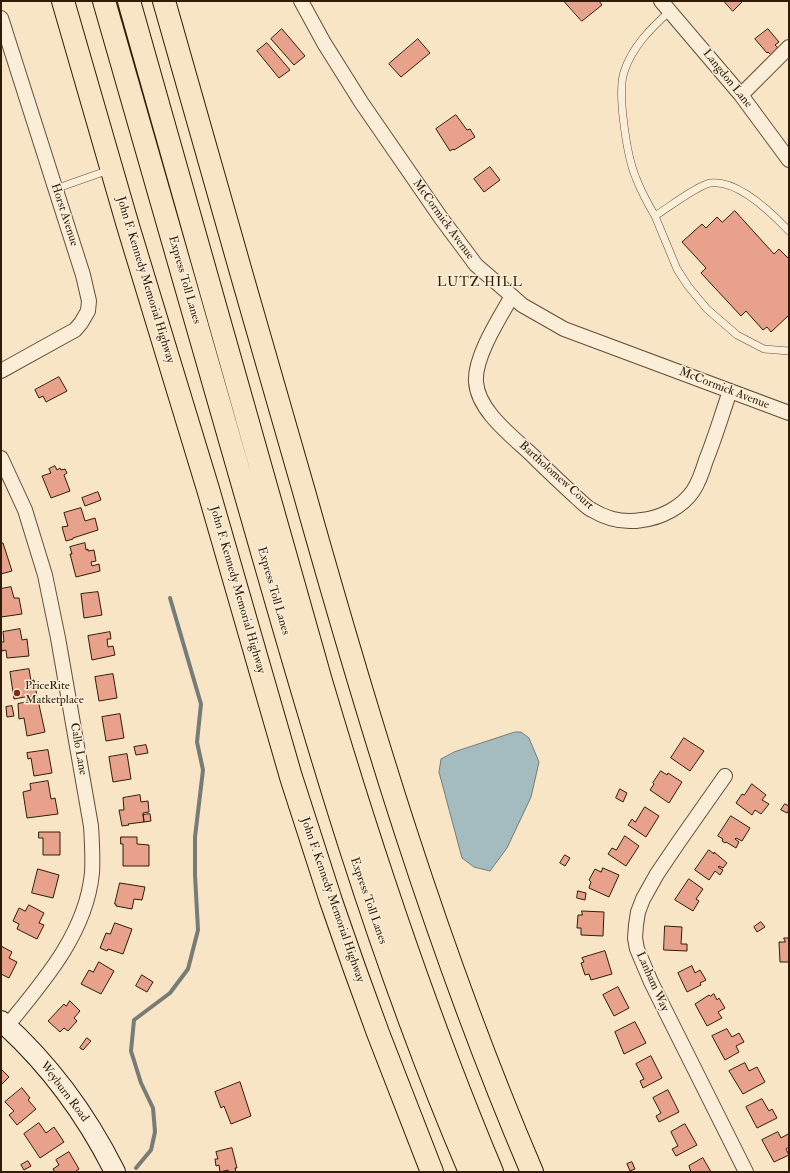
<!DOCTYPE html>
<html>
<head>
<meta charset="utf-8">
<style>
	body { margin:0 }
	#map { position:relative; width:790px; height:1173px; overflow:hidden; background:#f7e5c5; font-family:"IM FELL Double Pica",serif }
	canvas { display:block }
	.frame { position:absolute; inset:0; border:2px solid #301c09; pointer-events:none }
</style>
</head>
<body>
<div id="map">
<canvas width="790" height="1173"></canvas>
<div class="frame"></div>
</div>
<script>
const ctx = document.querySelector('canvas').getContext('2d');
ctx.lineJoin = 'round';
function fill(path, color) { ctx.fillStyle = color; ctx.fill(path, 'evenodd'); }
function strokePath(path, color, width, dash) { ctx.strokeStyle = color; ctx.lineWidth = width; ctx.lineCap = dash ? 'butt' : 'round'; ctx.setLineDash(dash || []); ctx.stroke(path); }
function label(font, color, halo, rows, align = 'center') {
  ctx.font = font + ' "IM FELL Double Pica",serif'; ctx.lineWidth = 3; ctx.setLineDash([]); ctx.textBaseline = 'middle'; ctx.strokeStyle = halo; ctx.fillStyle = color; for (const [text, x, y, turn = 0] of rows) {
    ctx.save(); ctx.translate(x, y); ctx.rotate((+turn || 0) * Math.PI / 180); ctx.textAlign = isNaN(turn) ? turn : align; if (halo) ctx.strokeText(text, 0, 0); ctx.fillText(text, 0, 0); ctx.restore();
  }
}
const water = new Path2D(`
	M 515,732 L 521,732 L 529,738 L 539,762 L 531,797 L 507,848 L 490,871 L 474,867 L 462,858 L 439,772 L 441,759 L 454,752 Z`);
const stream = new Path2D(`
	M 136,1168 L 151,1150 L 155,1132 L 153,1108 L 141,1083 L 131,1051 L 134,1020 L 170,993 L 188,969 L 198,930 L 195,875 L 195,837 L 203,770 L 197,742 L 201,704 L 170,598`);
const building = new Path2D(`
	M 564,1 L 599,1 L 602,5 L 582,21 Z
	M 724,1 L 743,1 L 733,11 Z
	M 282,29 L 305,56 L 294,65 L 271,39 Z
	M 768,29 L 779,42 L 775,45 L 780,50 L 772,56 L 768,52 L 767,53 L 755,39 Z
	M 418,39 L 430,53 L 401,77 L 389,64 Z
	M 267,43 L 290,70 L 279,78 L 257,51 Z
	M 456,115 L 467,130 L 470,129 L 475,137 L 454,150 L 453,149 L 450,151 L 436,129 Z
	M 490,167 L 500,180 L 484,192 L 474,179 Z
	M 735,211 L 774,254 L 779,249 L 789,259 L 789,315 L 771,332 L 767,327 L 763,330 L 746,311 L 741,316 L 701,273 L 706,268 L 682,242 L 702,224 L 706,228 L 717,217 L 722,222 Z
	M 59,377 L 67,391 L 46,402 L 43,396 L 39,398 L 35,390 Z
	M 55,466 L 57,470 L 60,468 L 61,470 L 65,469 L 67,473 L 64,475 L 70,491 L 51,498 L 42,476 L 51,473 L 49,469 Z
	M 98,492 L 101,500 L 85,506 L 82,498 Z
	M 81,508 L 85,521 L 95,518 L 98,530 L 73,538 L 73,539 L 66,541 L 62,527 L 68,526 L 64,513 Z
	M 1,543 L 3,543 L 12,571 L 1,574 Z
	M 85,543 L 86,550 L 88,549 L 88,551 L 94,550 L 96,561 L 91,562 L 92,566 L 99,564 L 100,571 L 76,577 L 70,554 L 72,554 L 70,547 Z
	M 11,587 L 14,598 L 19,598 L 22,614 L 1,617 L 1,589 Z
	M 98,592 L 102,615 L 84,618 L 81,594 Z
	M 20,629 L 22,640 L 27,639 L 29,656 L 7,658 L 6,650 L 2,651 L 1,645 L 1,642 L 4,642 L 3,632 Z
	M 110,632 L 111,639 L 107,639 L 108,647 L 113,646 L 115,655 L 92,660 L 88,636 Z
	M 29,669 L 31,681 L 34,680 L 37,696 L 31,697 L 30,696 L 14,699 L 10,672 Z
	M 113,674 L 117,698 L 99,701 L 95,677 Z
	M 38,700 L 45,732 L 27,736 L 24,718 L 19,719 L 18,704 Z
	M 12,706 L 14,716 L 7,717 L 6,707 Z
	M 120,714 L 124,738 L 106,741 L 102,717 Z
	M 684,738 L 704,751 L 690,771 L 671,758 Z
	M 146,745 L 148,753 L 136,755 L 134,747 Z
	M 48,750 L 52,773 L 34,776 L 31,758 L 28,759 L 27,753 Z
	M 127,754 L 131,779 L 113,782 L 109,757 Z
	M 661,771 L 667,775 L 668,773 L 682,782 L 669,803 L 650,790 L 654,784 L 653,783 Z
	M 48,781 L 51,799 L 55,798 L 58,814 L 27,818 L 23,792 L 31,790 L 30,784 Z
	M 752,784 L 766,795 L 762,800 L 769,804 L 761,814 L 755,810 L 752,815 L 736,803 L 742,794 L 744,795 Z
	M 620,789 L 627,793 L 623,802 L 616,798 Z
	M 140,795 L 141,802 L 148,801 L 149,812 L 143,813 L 144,822 L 128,824 L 129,825 L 122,826 L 119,810 L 124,810 L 123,798 Z
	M 785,804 L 789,806 L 789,810 L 787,813 L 781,810 Z
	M 645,807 L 659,816 L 646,837 L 628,825 L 632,819 L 635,822 Z
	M 150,814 L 151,821 L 144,822 L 143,815 Z
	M 731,816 L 750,828 L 742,841 L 736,838 L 735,839 L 739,842 L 736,848 L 726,842 L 725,843 L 722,841 L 723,839 L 718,836 Z
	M 39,832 L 60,832 L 60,855 L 43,855 L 43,838 L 39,838 Z
	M 625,836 L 639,846 L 626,866 L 608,854 L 612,848 L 616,850 Z
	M 121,837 L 137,837 L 137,844 L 149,845 L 149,866 L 123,866 L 123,844 L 121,844 Z
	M 709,850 L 714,854 L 714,852 L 727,863 L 723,868 L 719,866 L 718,867 L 723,870 L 720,875 L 715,871 L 709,880 L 695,870 Z
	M 565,855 L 570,858 L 565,866 L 560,863 Z
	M 603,868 L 619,875 L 609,897 L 589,888 L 591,882 L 589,880 L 595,869 L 601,872 Z
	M 38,869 L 59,875 L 53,898 L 32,893 Z
	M 689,879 L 703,889 L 696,899 L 699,901 L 693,911 L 675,900 Z
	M 120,883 L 145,887 L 142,900 L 134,899 L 132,909 L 116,906 L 116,904 L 115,904 Z
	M 578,891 L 586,893 L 585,900 L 577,898 Z
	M 29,905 L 44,913 L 39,923 L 44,925 L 37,939 L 17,929 L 19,924 L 13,921 L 19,908 L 25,911 Z
	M 582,911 L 604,912 L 603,936 L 581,935 L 581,928 L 577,928 L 578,915 L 582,915 Z
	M 761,922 L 765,927 L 757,932 L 754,927 Z
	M 115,923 L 132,929 L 123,954 L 108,949 L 107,951 L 100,948 L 106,933 L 110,934 Z
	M 665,926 L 682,927 L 681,944 L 687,944 L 687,951 L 664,950 Z
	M 784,938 L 789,938 L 789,962 L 780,962 L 779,942 L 785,942 Z
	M 1,946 L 12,952 L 9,958 L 17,962 L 9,978 L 1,974 Z
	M 605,951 L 612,974 L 591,980 L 589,974 L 585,975 L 581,963 L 584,962 L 582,958 Z
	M 99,962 L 114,971 L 101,994 L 81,984 L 89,970 L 93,972 Z
	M 692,966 L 695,973 L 700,970 L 706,980 L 700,983 L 701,985 L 687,992 L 678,973 Z
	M 142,975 L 153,982 L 147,992 L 136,986 Z
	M 618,987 L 629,1008 L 614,1016 L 603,995 Z
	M 714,994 L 717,1000 L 719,998 L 725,1008 L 718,1012 L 722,1018 L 707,1026 L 695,1004 L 709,995 L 710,996 Z
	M 70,1001 L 80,1011 L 74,1018 L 77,1021 L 68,1031 L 64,1028 L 60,1032 L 48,1021 L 64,1004 L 66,1006 Z
	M 635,1022 L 646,1043 L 624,1054 L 615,1032 Z
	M 727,1029 L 732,1037 L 739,1033 L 744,1042 L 736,1046 L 739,1052 L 725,1060 L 712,1036 Z
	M 87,1038 L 91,1041 L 83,1050 L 80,1048 Z
	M 651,1056 L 662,1078 L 643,1088 L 640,1081 L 644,1079 L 636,1064 Z
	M 745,1063 L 749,1071 L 757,1067 L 765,1082 L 743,1094 L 729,1071 Z
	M 1,1069 L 9,1077 L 1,1085 Z
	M 240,1082 L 251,1116 L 231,1124 L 224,1106 L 221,1108 L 215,1092 Z
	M 22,1088 L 30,1098 L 28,1100 L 36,1109 L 17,1125 L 9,1115 L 14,1111 L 5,1102 Z
	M 668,1090 L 679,1112 L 659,1122 L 656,1116 L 661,1113 L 653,1098 Z
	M 762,1099 L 769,1111 L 772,1109 L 777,1118 L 757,1128 L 746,1107 Z
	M 39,1123 L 46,1133 L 54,1127 L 64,1142 L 40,1158 L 24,1134 Z
	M 685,1124 L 697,1145 L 676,1156 L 672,1149 L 678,1146 L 671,1132 Z
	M 778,1132 L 781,1138 L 788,1134 L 789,1136 L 789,1147 L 786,1149 L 789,1155 L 774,1162 L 762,1140 Z
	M 232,1148 L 237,1168 L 235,1168 L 236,1172 L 228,1172 L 228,1170 L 220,1172 L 219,1165 L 216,1166 L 215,1159 L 218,1159 L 216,1152 Z
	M 69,1152 L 79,1169 L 76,1171 L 77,1172 L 55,1172 L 53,1169 L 59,1165 L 56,1160 Z
	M 703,1158 L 711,1172 L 691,1172 L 689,1166 Z
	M 28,1161 L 31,1166 L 24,1170 L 21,1165 Z
	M 632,1162 L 635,1169 L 630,1171 L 627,1164 Z`);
const lane = new Path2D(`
	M 55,189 L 109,170
	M 655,216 C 648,204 641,191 636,178 C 627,157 617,93 624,72 C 632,47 651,28 670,11
	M 789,231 C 772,213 737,179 710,183 C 696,186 668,208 655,216 L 677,269 L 688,286 L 707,309 L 737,335 L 764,349 L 789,351`);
const street = new Path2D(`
	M 301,1 L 324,43 L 361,102 L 441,218 L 476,265 L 512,296 L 522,305 L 564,329 L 789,413
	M 661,1 L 741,95 L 789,160
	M 1,18 L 83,275 L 89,301 L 88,311 L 81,323 L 75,330 L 64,336 L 1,371
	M 741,95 L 789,47
	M 512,296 C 500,317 474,357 476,382 C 478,411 512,436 532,455 C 546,469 561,483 576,497 C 581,501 586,507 592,510 C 607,519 625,523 642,520 C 661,518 682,507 693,491 C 699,482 703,470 706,460 C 715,438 722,414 730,391
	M 1,458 L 25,510 L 45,575 L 58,638 L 91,826 C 92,842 93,857 92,873 C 86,933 44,981 7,1026
	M 725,776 L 678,843 L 657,874 L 643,899 L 638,912 L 636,925 L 635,938 L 637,949 L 651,982 L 746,1172`);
const secondary = new Path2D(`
	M 1,1021 C 48,1063 87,1116 115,1172`);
const highway = new Path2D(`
	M 63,1 L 128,226 L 208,489 L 291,777 L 331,901 L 354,967 L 378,1033 L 432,1172
	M 104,1 C 153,173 203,345 252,517 C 315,738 379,960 470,1172
	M 129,1 L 321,681 C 370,847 425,1012 492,1172
	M 164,1 C 210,163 256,326 303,488 C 368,719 437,950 532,1172`);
const markers = [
	[17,693,4,"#8f2418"]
];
const streetNames = [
	["Langdon Lane",727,79,51],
	["Horst Avenue",64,215,72],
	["McCormick Avenue",443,220,54],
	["John F. Kennedy Memorial Highway",145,280,73],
	["Express Toll Lanes",184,280,74],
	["McCormick Avenue",724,389,21],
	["Bartholomew Court",556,476,42],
	["John F. Kennedy Memorial Highway",237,590,74],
	["Express Toll Lanes",273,591,74],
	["Callo Lane",78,749,80],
	["John F. Kennedy Memorial Highway",332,900,71],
	["Express Toll Lanes",368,901,71],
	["Lanham Way",652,982,66],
	["Weyburn Road",64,1092,53]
];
const poiNames = [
	["PriceRite",25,686],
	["Matketplace",25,700]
];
const neighbourhoodNames = [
	["LUTZ HILL",480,283]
];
fill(water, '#a4bcc0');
strokePath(water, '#767c77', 1);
strokePath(stream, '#767c77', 4);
fill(building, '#e8a28b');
strokePath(building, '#301c09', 1);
strokePath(lane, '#624e38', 8);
strokePath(street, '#624e38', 16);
strokePath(secondary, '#301c09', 22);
strokePath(highway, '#301c09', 24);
strokePath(lane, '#faeed9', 7);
strokePath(street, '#faeed9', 14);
strokePath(secondary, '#faeed9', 20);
strokePath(highway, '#f7e5c5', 22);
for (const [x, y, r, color] of markers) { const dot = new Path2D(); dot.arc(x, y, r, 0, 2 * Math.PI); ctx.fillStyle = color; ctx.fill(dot); strokePath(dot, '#faeed9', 1.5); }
label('12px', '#301c09', '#faeed9', streetNames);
label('12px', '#301c09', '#faeed9', poiNames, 'left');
ctx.letterSpacing = '1px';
label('13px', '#301c09', '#faeed9', neighbourhoodNames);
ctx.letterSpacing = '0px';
</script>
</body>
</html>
